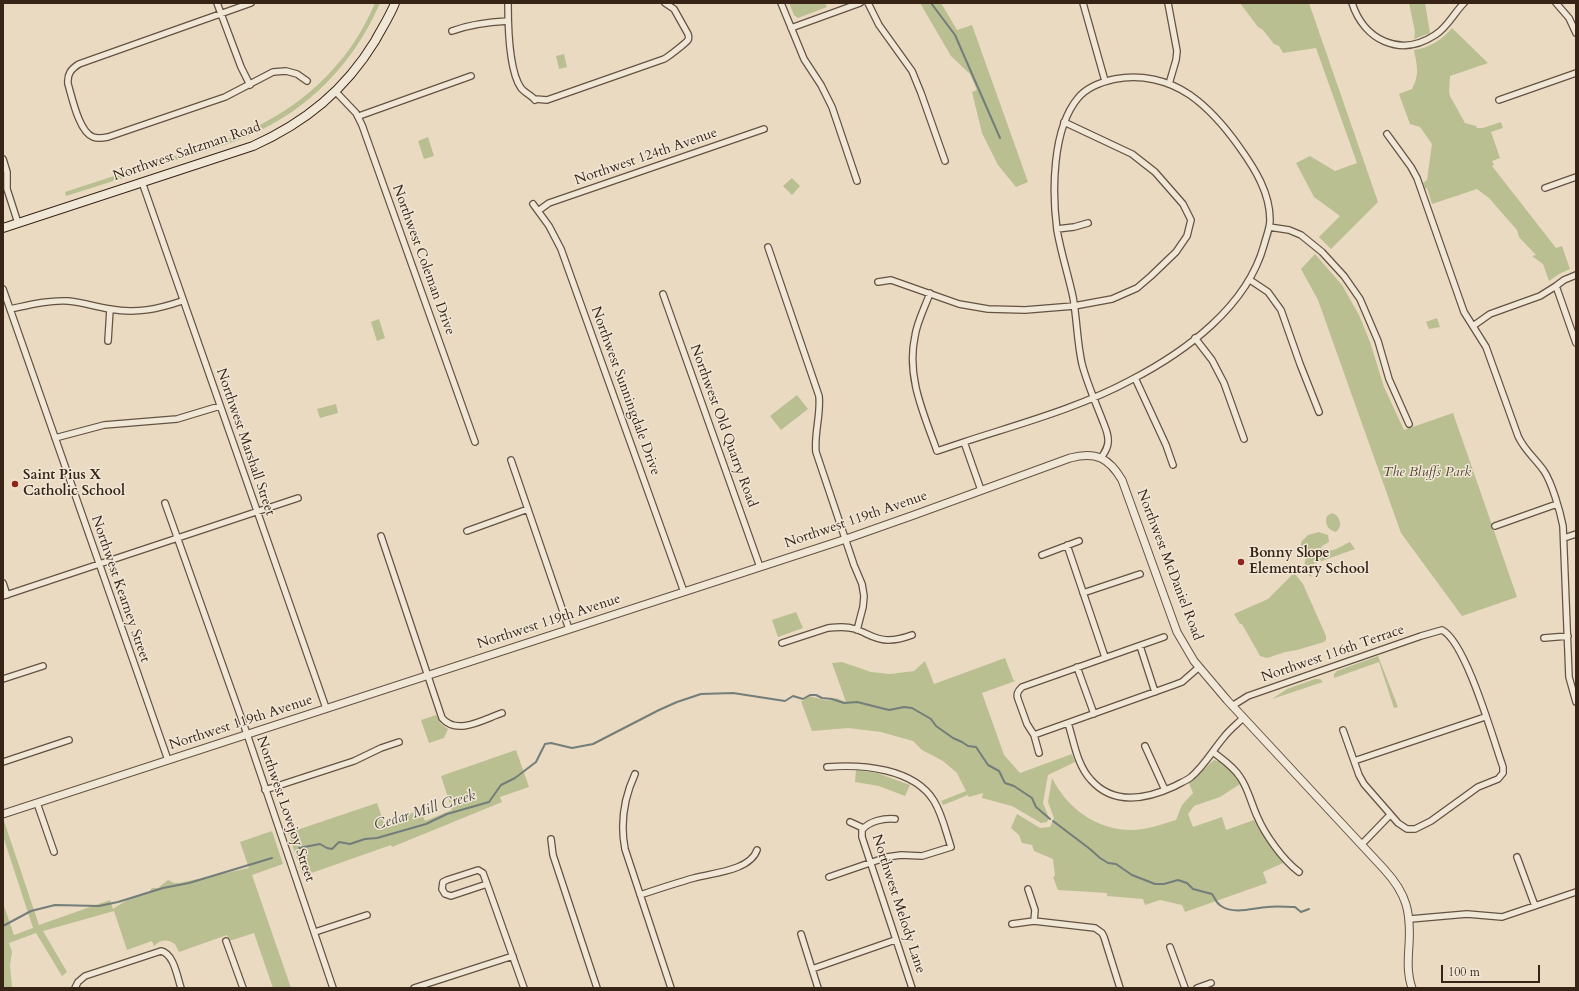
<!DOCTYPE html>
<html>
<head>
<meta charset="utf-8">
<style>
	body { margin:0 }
	#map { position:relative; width:1579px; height:991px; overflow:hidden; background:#e9dac1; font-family:Cardo,serif }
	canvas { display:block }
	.frame { position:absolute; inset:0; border:4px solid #382417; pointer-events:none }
	.scale { position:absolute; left:1441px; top:965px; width:99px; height:18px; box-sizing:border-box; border:2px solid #382417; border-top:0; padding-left:5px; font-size:12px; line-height:14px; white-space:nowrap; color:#382417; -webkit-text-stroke:3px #f1e7d7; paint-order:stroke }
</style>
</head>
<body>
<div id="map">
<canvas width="1579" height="991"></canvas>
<div class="frame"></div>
<div class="scale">100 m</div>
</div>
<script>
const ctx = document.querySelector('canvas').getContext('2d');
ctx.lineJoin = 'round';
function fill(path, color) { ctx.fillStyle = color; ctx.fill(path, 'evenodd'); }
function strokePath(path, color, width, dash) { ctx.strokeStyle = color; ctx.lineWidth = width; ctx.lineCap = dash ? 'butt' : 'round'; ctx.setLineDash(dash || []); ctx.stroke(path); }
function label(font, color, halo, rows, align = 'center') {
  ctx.font = font + ' Cardo,serif'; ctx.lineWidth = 3; ctx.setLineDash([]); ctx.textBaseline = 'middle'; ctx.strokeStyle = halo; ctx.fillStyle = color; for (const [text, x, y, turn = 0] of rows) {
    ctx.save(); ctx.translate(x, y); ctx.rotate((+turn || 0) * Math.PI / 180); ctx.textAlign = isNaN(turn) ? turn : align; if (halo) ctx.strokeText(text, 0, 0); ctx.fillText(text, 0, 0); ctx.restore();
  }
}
const green = new Path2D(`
	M 375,3 L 380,3 C 354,63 309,110 248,136 C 227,145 204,151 182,158 C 144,171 105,184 66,196 L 65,192 L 233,137 C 296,113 349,66 375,3 Z
	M 789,3 L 825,3 L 827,7 L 798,18 L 794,15 Z
	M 920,3 L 941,3 L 957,30 L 972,25 L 1028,182 L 1016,187 L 998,165 L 982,133 L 972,92 L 977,90 L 970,74 L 951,56 Z
	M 1240,3 L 1309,3 L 1378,202 L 1331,249 L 1319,237 L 1340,216 L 1314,197 L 1296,163 L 1310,156 L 1335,171 L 1357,163 L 1316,48 L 1283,53 L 1279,46 L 1274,44 L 1263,30 L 1258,27 Z
	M 1409,3 L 1425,3 L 1430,33 L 1414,39 L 1415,32 Z
	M 1452,28 L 1488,63 L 1450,76 L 1449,92 L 1450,96 L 1465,123 L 1476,126 L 1477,128 L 1483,128 L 1501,122 L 1503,128 L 1491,132 L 1500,158 L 1492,161 L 1494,165 L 1492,166 L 1556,248 L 1562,246 L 1570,269 L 1559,274 L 1549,281 L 1543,264 L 1532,256 L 1536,255 L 1519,237 L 1517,230 L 1489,198 L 1477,189 L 1432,204 L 1427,188 L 1425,189 L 1423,183 L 1427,180 L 1432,144 L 1420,127 L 1410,124 L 1399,94 L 1412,89 C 1420,74 1417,66 1414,50 C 1429,48 1442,40 1452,28 Z
	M 564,54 L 567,67 L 559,69 L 556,56 Z
	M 428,137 L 434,156 L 424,159 L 418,141 Z
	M 792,178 L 800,186 L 792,195 L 783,186 Z
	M 1315,254 L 1342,285 L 1359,315 L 1370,342 L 1384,387 L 1404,430 L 1453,413 L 1517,597 L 1462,616 L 1401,533 L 1318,300 L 1301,269 Z
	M 1437,318 L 1440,327 L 1429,329 L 1426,322 Z
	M 379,319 L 385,338 L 377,341 L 371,322 Z
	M 797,395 L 808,409 L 781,430 L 770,416 Z
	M 336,404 L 338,413 L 320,418 L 317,409 Z
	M 1332,513 L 1336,515 C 1341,521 1342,526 1336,532 C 1328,530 1324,524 1327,516 Z
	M 1319,532 L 1328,535 L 1329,542 L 1322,546 L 1321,548 L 1313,549 L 1307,553 L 1301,547 L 1301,542 L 1308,535 Z
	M 1350,542 L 1355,549 L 1308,566 L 1312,577 C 1308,575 1305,572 1305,567 C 1303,556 1313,549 1323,549 C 1326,549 1329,551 1333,550 C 1339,549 1344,544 1350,542 Z
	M 1295,574 L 1303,584 L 1326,636 L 1326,640 L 1324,642 L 1297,650 L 1285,652 L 1267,658 L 1260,656 L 1242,624 L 1240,624 L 1234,614 L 1268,599 L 1292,575 Z
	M 796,612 L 803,628 L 778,637 L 772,620 Z
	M 1378,656 L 1398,707 L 1394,708 L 1379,662 L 1334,678 L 1334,674 L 1337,671 Z
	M 1005,658 L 1013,679 L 1015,681 L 982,693 L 1004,755 L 1020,773 L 1072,754 L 1075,762 L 1048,775 L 1043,803 L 1049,818 L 1047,822 L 1041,823 L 1012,806 L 982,798 L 983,793 L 969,797 L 968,795 L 943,805 L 941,801 L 966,791 L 957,773 L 943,761 L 922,750 L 913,741 L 881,732 L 848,728 L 812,731 L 801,701 L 803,701 L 808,696 C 818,697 827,704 836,698 L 846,702 L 832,663 L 842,662 L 871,672 L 890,674 L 914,671 L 925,661 L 934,684 Z
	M 1315,679 L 1320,679 L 1323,682 L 1272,699 L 1287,689 Z
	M 436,715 L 442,725 L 448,729 L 444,738 L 429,743 L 421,720 Z
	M 516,750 L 529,787 L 500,797 L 502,802 L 392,847 L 391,845 L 303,876 L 288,833 L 377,803 L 384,823 L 420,810 L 425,821 L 452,810 L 441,776 Z
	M 1214,760 C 1225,762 1235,775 1240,784 L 1220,797 L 1194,806 L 1188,814 L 1193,827 L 1222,817 L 1226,830 L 1254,820 L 1283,863 L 1263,872 L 1267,883 L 1185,912 L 1182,905 L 1160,900 L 1145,905 L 1143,899 L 1107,896 L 1107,893 L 1058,890 L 1053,877 L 1055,876 L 1053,859 L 1034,851 L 1032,845 L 1022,843 L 1019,835 L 1011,828 L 1017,814 L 1040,828 L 1050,827 L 1054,818 L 1048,802 L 1052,778 C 1069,812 1104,835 1143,829 C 1155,827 1165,823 1176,820 L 1182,805 L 1193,793 L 1189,783 Z
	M 856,770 L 877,773 L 910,785 L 905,796 L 879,786 L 855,782 Z
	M 3,821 L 4,821 L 39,925 L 110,900 L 113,909 C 124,902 134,893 148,894 L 152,888 L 158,888 L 168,880 L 174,883 L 179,883 L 249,868 L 240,842 L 272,831 L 283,864 L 252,875 L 291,988 L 273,988 L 254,933 L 229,941 L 227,935 L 179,952 L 175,944 C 168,939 161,939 154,946 L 152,941 L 127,950 L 114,911 L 43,931 L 67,972 L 62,976 L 36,933 L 9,943 L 12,952 L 10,965 L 12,988 L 3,988 L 3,903 L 14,935 L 33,928 L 3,836 Z`);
const stream = new Path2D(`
	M 931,3 L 955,35 L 1000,138
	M 1053,821 L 1090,849 L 1100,858 L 1108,863 L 1116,864 L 1132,875 L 1155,884 L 1164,884 L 1178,880 L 1187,883 L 1193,889 L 1212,894 C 1215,898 1216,903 1221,906 C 1235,915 1253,908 1267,907 C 1276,906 1286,907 1295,907 L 1301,912 L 1309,909
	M 299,848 L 320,844 L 327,848 L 332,849 L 339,842 L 350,844 L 365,839 L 377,838 L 426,824 L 447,814 L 489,802 L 501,785 L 515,778 L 536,762 L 545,744 L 551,743 L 572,748 L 593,744 L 659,710 L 677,702 L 701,694 L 733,693 L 785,701 L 793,696 L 803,699 L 810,695 L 816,695 L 822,698 L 832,699 L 844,703 L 857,702 L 889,710 L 904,707 L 912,708 L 931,719 L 936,726 L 953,738 L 962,742 L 968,746 L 976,747 L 988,765 L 999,771 L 1005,783 L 1014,786 L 1032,798 L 1036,807 L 1050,819
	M 3,926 L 31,911 L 55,905 L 99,906 L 118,902 L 163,888 L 189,883 L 272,858`);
const minor = new Path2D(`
	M 217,3 L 241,67 L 250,85
	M 251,3 L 79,64 C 71,69 67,74 68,84 C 72,97 79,132 93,137 C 98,139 103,138 108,137 L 225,97 L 273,72 L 286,71 L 297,74 L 307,81
	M 508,3 C 508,24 509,71 521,88 C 525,93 532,96 535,100
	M 781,3 L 804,59 L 821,85 L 832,107 L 857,181
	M 868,3 L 879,25 L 912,71 L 921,93 L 945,161
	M 1083,3 L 1105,81
	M 1168,3 L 1177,51 L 1176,60 L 1169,84
	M 1352,3 C 1364,40 1400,58 1435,35 C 1447,28 1454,13 1464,3
	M 1556,3 L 1569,18 L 1576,33
	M 791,28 L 860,3
	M 452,31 C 471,24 488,22 508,21
	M 336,92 L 356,113 L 362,125 L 475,442
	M 535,99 L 547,100 L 664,59 C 668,57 686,43 688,40 C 689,38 689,37 688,34 L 674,9 L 665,3
	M 1499,100 L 1576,73
	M 359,116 L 471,76
	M 1387,134 L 1411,167 L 1417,178 L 1464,312 L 1486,347 L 1518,436 C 1524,450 1535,458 1544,471 C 1552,483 1560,511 1563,526 L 1569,677 L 1576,702
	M 3,159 L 7,172 L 7,189 L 18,223
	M 142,182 L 326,708
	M 1545,188 L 1576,177
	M 533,204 L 549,226 L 561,249 L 684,592
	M 538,211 L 549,203 L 764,129
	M 1269,227 L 1289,230 L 1301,235 L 1322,252 L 1344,276 L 1360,299 L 1378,341 L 1389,379 L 1409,424
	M 1057,229 L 1074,227 L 1088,223
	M 768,247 L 819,396 C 821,415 814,433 816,452 L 854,565 L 862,584 L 864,596 L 863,607 L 857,630
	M 1250,280 L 1268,292 L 1281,310 L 1300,364 L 1319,412
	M 878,282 L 891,280 L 959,304 L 988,309 L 1025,310 L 1074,306 L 1112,299 L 1137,288 L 1151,276 L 1176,252 L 1187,236 L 1191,220 L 1183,204 L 1155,172 L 1132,154 L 1064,122
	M 1556,286 L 1576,343
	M 3,289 L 168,760
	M 930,293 C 925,307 917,322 915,336 C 906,377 924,414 937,451 L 964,442 L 981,490
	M 663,294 L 760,567
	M 10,309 C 29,305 48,300 68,301 C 82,302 96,307 110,309 C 136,314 158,309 182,301
	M 1473,326 L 1490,314 L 1540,296 L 1556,286 L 1564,280 L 1576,275
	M 1195,338 L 1212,360 L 1224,383 L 1244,439
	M 108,341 L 110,309
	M 1135,378 L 1166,445 L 1173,465
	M 55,438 L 104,425 L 177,419 L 220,406
	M 964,442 C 1019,424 1079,408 1131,380 C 1185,352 1247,307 1264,245 C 1266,237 1270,228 1270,220 C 1270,193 1255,169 1240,148 C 1226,128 1210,109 1190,95 C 1168,80 1141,74 1115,79 C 1101,82 1087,87 1078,98 C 1052,129 1052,192 1057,230 C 1061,253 1068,274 1073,297 C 1077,319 1077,342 1082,364 C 1087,383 1095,401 1102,419 C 1104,425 1108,432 1108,439 C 1109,446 1105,452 1101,458
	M 511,460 L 569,629
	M 165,503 L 247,734 L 333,988
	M 1495,526 L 1557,504
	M 467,531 L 528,509
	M 381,536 L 442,718 C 457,736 484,719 502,713
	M 1564,538 L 1576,534
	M 1067,545 L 1105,657
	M 1042,555 L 1079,541
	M 3,583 L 7,595
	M 1083,593 L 1140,574
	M 3,596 L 298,498
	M 1544,638 L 1568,636
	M 782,643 L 828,628 C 837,627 846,626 855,629 C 867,633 875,640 888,640 C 896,640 904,638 912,635
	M 1140,646 L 1155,692
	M 1077,667 L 1094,714
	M 3,679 L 43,666
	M 1232,706 L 1248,696 L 1421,636 L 1442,630 C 1466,642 1493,739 1503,767 L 1503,773 L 1498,779 L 1478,787 L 1431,821 L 1415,829 L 1407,829 L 1398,823 L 1364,784 L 1359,775 L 1343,730
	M 1068,723 C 1074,742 1077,765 1091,780 C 1114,806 1147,799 1175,786 C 1180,783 1186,781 1191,777 C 1204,766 1213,750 1224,737 C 1229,730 1237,724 1243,718
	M 1034,735 L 1174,685 L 1182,682 L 1198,668
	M 1145,746 L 1165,790
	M 1213,752 C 1222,759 1234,767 1240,777 C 1248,788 1251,803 1257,816 C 1265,835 1283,860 1299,872
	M 1039,753 L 1034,735 L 1027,724 L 1018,699 C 1016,694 1018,691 1022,687 L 1164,637
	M 1354,761 L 1485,717
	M 3,762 L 69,740
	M 827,767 C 861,764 914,768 934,801 C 942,814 946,832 951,847 L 922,856 L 901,855 L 887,857 L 829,877
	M 635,774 C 624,798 620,823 625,849 L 671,988
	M 265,790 L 354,761 L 381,748 L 399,742
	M 37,803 L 54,852
	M 895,819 C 884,818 869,821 862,830 L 862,837 L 912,988
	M 850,822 L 863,828
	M 551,839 L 553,855 L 597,988
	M 1362,844 L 1390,815
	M 1517,857 L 1535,906
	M 487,884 L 451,896 L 445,894 L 442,889 L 443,882 L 447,880 L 478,870 L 483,873 L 487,884 L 524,988
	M 1028,889 L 1035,910 L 1034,921
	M 640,895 C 658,889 676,883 694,878 C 711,873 750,871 757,850
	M 1410,919 L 1467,914 L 1502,917 L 1576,892
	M 1012,924 L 1034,921 L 1095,928 L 1102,933 L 1104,937 L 1120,988
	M 315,932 L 367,915
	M 801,934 L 818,988
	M 226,941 L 243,988
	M 1170,947 L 1185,988
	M 812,969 L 895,940
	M 75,988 L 78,982 L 85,976 L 161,951 C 174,954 177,976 181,988
	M 414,988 L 513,956
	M 1197,988 L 1211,983`);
const tertiary = new Path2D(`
	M 3,814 L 846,539 L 914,515 L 1070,458 C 1096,451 1109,458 1122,480 L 1177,632 L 1194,661 L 1227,700 L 1384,869 C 1407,894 1411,912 1409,945 C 1408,960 1407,974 1412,988`);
const secondary = new Path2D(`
	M 3,228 L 253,146 C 306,122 345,90 375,41 C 382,28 390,16 395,3`);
const markers = [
	[15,484,4,"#8f2418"],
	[1241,562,4,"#8f2418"]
];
const streetNames = [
	["Northwest Saltzman Road",187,152,-19],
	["Northwest 124th Avenue",646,157,-19],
	["Northwest Coleman Drive",423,260,70],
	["Northwest Sunningdale Drive",625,391,70],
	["Northwest Old Quarry Road",723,426,70],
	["Northwest Marshall Street",245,442,71],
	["Northwest 119th Avenue",856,520,-19],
	["Northwest McDaniel Road",1169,565,69],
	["Northwest Kearney Street",120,589,71],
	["Northwest 119th Avenue",549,622,-18],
	["Northwest 116th Terrace",1333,654,-19],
	["Northwest 119th Avenue",241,723,-18],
	["Northwest Lovejoy Street",285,809,71],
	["Northwest Melody Lane",898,904,72]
];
const parkNames = [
	["The Bluffs Park",1427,473]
];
const poiNames = [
	["Saint Pius X",23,476],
	["Catholic School",23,492],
	["Bonny Slope",1249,554],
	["Elementary School",1249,570]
];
const waterNames = [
	["Cedar Mill Creek",425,811,-17]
];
fill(green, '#b9bf91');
strokePath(stream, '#737d79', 2);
strokePath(minor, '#645242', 8);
strokePath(tertiary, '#645242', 9);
strokePath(secondary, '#382417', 10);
strokePath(minor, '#f1e7d7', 5.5);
strokePath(tertiary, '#f1e7d7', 7);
strokePath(secondary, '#f1e7d7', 8);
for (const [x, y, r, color] of markers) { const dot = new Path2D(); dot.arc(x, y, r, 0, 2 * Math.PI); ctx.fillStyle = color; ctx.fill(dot); strokePath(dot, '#f1e7d7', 1.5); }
label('14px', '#382417', '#f1e7d7', streetNames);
label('italic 14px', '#584b36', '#f1e7d7', parkNames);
label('bold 14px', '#382417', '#f1e7d7', poiNames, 'left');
label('italic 15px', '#504940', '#f1e7d7', waterNames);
</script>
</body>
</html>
